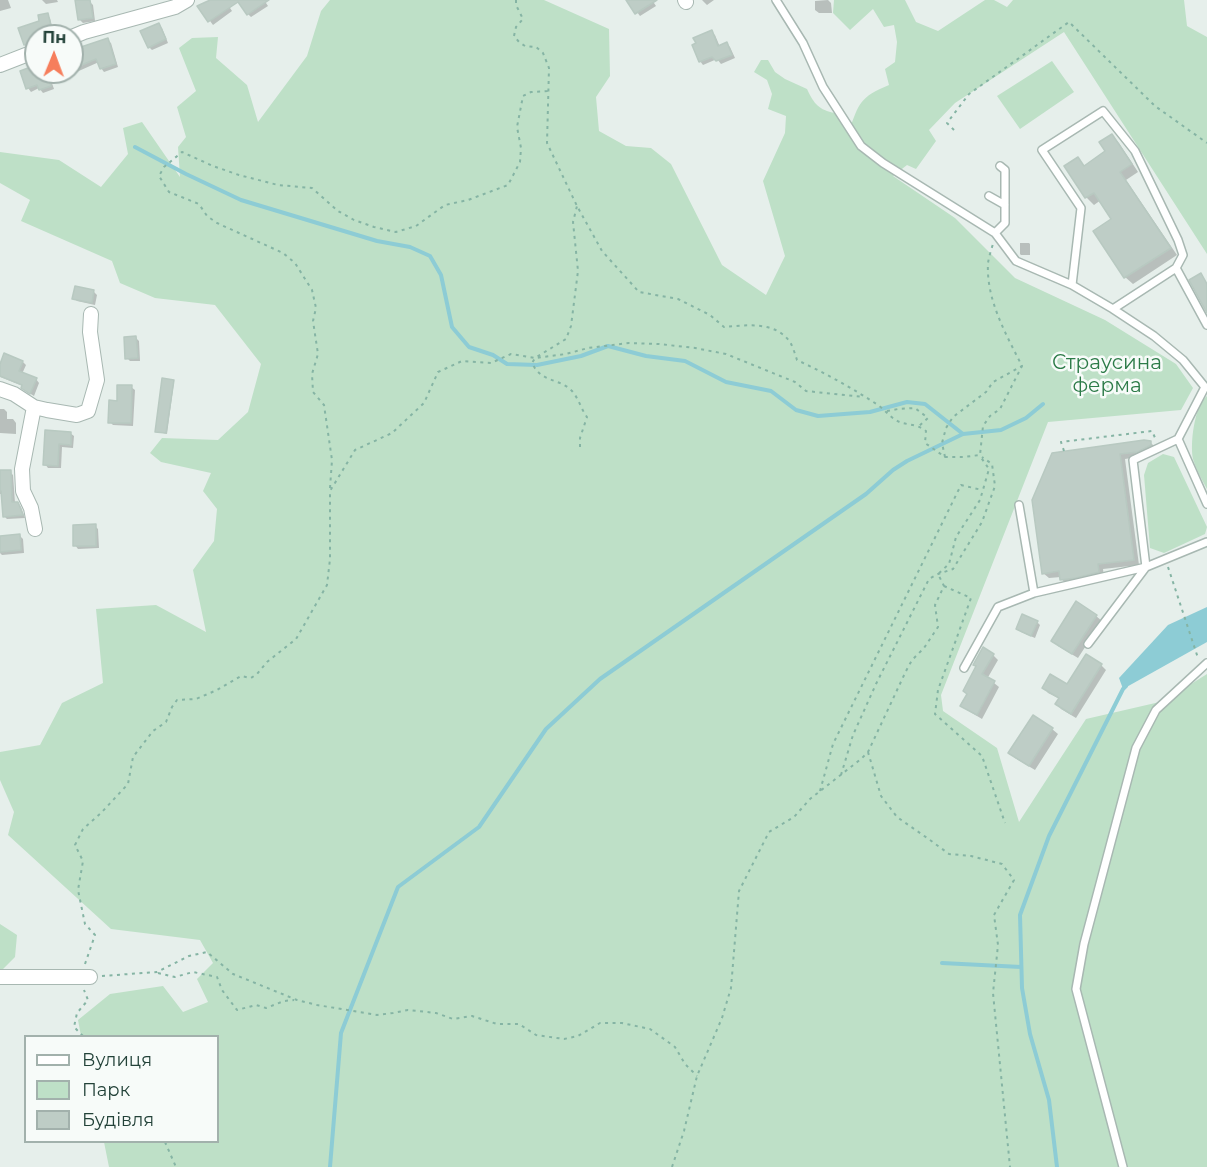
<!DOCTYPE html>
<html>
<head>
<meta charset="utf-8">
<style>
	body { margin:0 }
	#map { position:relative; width:1207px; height:1167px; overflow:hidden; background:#e6efeb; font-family:Montserrat,sans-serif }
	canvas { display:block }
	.legend { position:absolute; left:24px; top:1035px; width:195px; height:108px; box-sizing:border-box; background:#f7fbf9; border:2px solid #a2b1ac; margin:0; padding:8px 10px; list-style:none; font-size:18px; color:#234239 }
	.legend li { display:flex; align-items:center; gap:12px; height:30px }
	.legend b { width:30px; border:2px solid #a2b1ac }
	.north { position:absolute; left:24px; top:24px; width:60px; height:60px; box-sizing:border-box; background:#f7fbf9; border:2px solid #a2b1ac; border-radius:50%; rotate:1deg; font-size:16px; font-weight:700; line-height:24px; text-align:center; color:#234239 }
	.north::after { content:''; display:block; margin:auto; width:21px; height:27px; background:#f67e5c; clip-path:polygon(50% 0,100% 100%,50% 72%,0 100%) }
</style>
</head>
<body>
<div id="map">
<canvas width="1207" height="1167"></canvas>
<ul class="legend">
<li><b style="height:8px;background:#fff"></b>Вулиця</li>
<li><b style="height:16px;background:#bee0c7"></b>Парк</li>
<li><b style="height:16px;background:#becdc6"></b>Будівля</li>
</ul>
<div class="north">Пн</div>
</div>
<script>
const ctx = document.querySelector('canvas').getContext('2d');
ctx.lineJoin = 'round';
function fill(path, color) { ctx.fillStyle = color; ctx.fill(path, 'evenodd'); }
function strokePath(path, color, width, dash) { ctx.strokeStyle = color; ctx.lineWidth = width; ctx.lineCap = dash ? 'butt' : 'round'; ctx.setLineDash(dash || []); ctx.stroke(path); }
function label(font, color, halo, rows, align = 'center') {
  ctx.font = font + ' Montserrat,sans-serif'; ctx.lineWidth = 5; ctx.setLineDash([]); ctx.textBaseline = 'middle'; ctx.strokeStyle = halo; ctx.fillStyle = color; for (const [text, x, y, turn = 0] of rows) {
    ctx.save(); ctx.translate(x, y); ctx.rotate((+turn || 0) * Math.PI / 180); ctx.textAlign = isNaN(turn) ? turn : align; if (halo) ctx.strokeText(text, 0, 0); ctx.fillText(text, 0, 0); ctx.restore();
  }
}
const green = new Path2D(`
	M 330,0 L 544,0 L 609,29 L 610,76 L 596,97 L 599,131 L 626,146 L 651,148 L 671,164 L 722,265 L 766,295 L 785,256 L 763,181 L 785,133 L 786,116 L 768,109 L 772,94 L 767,80 L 754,72 L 761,60 L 768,60 L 775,72 L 785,79 L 807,89 C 814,104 819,110 835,113 L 849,131 C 859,103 860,97 889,85 L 885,69 L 895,62 L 897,42 L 894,25 L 884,27 L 873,9 L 850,30 L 833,13 L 834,0 L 905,0 L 916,22 L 938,31 L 985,0 L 994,0 L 1007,7 L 1013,0 L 1184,0 L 1187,26 L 1207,37 L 1207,254 L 1064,32 L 955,103 L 929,130 L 936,141 L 916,169 L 907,165 L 893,176 L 955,218 L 1015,278 L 1105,320 L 1176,364 L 1193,388 L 1181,410 L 1048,422 L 941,695 L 943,711 L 997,748 L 1019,822 L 1086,719 L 1164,701 L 1207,674 L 1207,1167 L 109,1167 L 104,1142 L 218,1142 L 218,1036 L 81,1036 L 78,1020 L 110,994 L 163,986 L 183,1012 L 208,1002 L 197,979 L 213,963 L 200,940 L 111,929 L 8,835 L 14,812 L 0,780 L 0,752 L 40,745 L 62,703 L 103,683 L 96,609 L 156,605 L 206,632 L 193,570 L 214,541 L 217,509 L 203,491 L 211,473 L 161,462 L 150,453 L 162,438 L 218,440 L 248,412 L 261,364 L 215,305 L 155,298 L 120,283 L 112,261 L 21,221 L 30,200 L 0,183 L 0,152 L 59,160 L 101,187 L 128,154 L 123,128 L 142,122 L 180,177 L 178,147 L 186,137 L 177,107 L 196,91 L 179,48 L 192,38 L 218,37 L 216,58 L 247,85 L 258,122 L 307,56 L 321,11 Z
	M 1052,61 L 1074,92 L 1020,129 L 997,96 Z
	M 1207,396 L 1207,489 C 1202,480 1196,469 1193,459 C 1190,444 1194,406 1207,396 Z
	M 1163,454 L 1174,457 L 1207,527 L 1205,534 L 1164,553 L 1150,548 L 1144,475 L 1148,463 Z
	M 0,924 L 17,935 L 15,957 L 3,969 L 0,969 Z`);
const water = new Path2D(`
	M 1207,607 L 1207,642 L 1123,689 L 1119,678 L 1168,625 Z`);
const shadow = new Path2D(`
	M 0,0 L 8,0 L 11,8 L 0,11 Z
	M 42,0 L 57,0 L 58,2 L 46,4 Z
	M 213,0 L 225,0 L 232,11 L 213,25 L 199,6 Z
	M 264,0 L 268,6 L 251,17 L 248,14 Z
	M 628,0 L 652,0 L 656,6 L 640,16 Z
	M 702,0 L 714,0 L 707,5 Z
	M 828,0 L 831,3 L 832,13 L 819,13 L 815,10 L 815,1 Z
	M 89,1 L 93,5 L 95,21 L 83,23 L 80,20 Z
	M 47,15 L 50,18 L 54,34 L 46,36 L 36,36 L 36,38 L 34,39 L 36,46 L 28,48 L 25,45 Z
	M 158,25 L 162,28 L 168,43 L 152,50 L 149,47 Z
	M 711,32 L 715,35 L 720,47 L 727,44 L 730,47 L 735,58 L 721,64 L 717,59 L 703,65 L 700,61 Z
	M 107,40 L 111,43 L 118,67 L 104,72 L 101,68 L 99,62 L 72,74 L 70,72 L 72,72 L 72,48 L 76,47 L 79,49 Z
	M 36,66 L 36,72 L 48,72 L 54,89 L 43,93 L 39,88 L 31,92 L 28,88 Z
	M 1112,136 L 1119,143 L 1138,172 L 1126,180 L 1177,255 L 1133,284 L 1125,277 L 1095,232 L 1114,220 L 1101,200 L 1094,205 L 1087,198 L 1066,166 L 1078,159 L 1085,167 L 1107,152 Z
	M 1020,243 L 1029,243 L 1030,244 L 1030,255 L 1021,255 L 1020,254 Z
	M 94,292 L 97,295 L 95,305 L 77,301 L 74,298 Z
	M 136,338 L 139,341 L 140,361 L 130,361 L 127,358 Z
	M 23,362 L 26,365 L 22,374 L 36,379 L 39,383 L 34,396 L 26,391 L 23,386 L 0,377 L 0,363 Z
	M 173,381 L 174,382 L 167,434 L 158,432 L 157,431 Z
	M 131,387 L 135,390 L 133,426 L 113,425 L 110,422 L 118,402 Z
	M 0,409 L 4,409 L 7,412 L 7,419 L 13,419 L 16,423 L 16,434 L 0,433 Z
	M 47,432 L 70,433 L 74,436 L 73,448 L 62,447 L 61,468 L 48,468 L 45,464 Z
	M 1150,442 L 1156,448 L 1143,456 L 1125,459 L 1139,565 L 1103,569 L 1104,577 L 1067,584 L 1061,579 L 1061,577 L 1049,578 L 1043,573 L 1054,454 Z
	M 0,472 L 10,472 L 13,475 L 15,503 L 18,503 L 21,507 L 25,518 L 7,519 L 4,516 L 3,494 L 0,494 Z
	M 95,526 L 98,529 L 99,548 L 78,549 L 75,545 Z
	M 20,536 L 23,539 L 24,553 L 2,555 L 0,553 L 0,538 Z
	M 1096,616 L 1102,621 L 1078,658 L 1058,646 L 1053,641 Z
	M 1037,622 L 1040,625 L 1035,638 L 1021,632 L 1017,629 Z
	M 993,655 L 998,660 L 987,679 L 994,683 L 999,687 L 982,719 L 967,710 L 962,706 Z
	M 1101,665 L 1106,670 L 1076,718 L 1061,709 L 1057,704 L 1060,699 L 1048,693 L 1044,688 L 1068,686 Z
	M 1033,717 L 1052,729 L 1058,734 L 1035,770 L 1015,758 L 1010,753 Z`);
const stream = new Path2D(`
	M 135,147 L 186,174 L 241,200 L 377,241 L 410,247 L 430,256 L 441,275 L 452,327 L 469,347 L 493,355 L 507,364 L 537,365 L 581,356 L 608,346 L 646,356 L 685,361 L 726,382 L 771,391 L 796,410 L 818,416 L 870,412 L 907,402 L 925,404 L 963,434
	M 942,963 L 1021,967
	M 330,1167 L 341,1033 L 398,887 L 479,827 L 546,729 L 600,679 L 866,494 L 893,470 L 907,461 L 963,434 L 1001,430 L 1026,418 L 1043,404
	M 1057,1167 L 1049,1100 L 1030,1034 L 1022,988 L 1020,915 L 1049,836 L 1123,689 L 1126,686`);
const building = new Path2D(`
	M 75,0 L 90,0 L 93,18 L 78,20 Z
	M 210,0 L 269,0 L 247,15 L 238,2 L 208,22 L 197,6 Z
	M 626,0 L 657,0 L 635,14 Z
	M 48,13 L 52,31 L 32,36 L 34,42 L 24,45 L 18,28 L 39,21 L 38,15 Z
	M 159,23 L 166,39 L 148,48 L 140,31 Z
	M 712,30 L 718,46 L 727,42 L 732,55 L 716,61 L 712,57 L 699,62 L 692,45 L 696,43 L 693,38 Z
	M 108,38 L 116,64 L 100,69 L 96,59 L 72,69 L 72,50 Z
	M 36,65 L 36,72 L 47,72 L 51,86 L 39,90 L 37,85 L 26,89 L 20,71 Z
	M 1112,134 L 1132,164 L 1120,172 L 1171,248 L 1124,278 L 1093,231 L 1111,219 L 1094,193 L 1085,198 L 1064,166 L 1078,157 L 1084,166 L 1105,151 L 1099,142 Z
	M 1201,273 L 1207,284 L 1207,313 L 1189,280 Z
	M 75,286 L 94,290 L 92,303 L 72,299 Z
	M 136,336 L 138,358 L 125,359 L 124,337 Z
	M 4,353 L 23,361 L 19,371 L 37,378 L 30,394 L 21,388 L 22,385 L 0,376 L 0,364 Z
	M 162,378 L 174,380 L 166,433 L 155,432 Z
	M 117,385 L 132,385 L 131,423 L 108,423 L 109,400 L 117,401 Z
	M 45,430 L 71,432 L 71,445 L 59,444 L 58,466 L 43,465 Z
	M 1144,440 L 1151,441 L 1151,445 L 1138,452 L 1120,454 L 1134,560 L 1098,564 L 1099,572 L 1076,578 L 1060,580 L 1059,571 L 1042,574 L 1032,500 L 1052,453 Z
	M 0,470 L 11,470 L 12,502 L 18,502 L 23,515 L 3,517 L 1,491 L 0,491 Z
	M 96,524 L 96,546 L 73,546 L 73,525 Z
	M 20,534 L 21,550 L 0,552 L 0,536 Z
	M 1076,601 L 1097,615 L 1072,654 L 1051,641 Z
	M 1022,614 L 1038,621 L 1031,636 L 1016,629 Z
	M 983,647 L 994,654 L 982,674 L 995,681 L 977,715 L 960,706 L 967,694 L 963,691 L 976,666 L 973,665 Z
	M 1086,654 L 1102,664 L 1071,714 L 1055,704 L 1059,698 L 1042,688 L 1050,674 L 1067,684 Z
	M 1033,715 L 1053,728 L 1029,766 L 1008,753 Z`);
const path = new Path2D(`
	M 516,0 L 516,5 L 523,19 L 516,27 L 514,36 L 519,42 L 525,46 L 536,47 L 543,53 L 549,68 L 547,143 L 577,206 L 602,251 L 639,292 L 678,299 L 710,315 L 724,327 C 747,325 775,321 790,342 C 793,347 795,354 797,360 C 825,373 852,388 878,405 C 885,410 890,417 896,420 C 904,426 914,422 926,431 L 925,443 L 945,457 L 963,457 L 980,455 L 983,426 L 990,416 L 1000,409 L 1022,366 C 1006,334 986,300 988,263 C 989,257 991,250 993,244
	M 954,130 L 947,123 L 969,94 L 1069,22 L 1155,106 L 1207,143
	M 887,411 L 898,409 L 915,408 L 928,418 L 919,426
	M 580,447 L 580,438 L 587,417 C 581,409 579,399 572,391 C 560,378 541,383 532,363 L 535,358 L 566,354 L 588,348 L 629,343 L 659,344 L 695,348 L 726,354 L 795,382 L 806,391 L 864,397
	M 1064,451 L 1061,442 L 1152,431 L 1156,440
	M 945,457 L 942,443 L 946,428 L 953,417 L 986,392 L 993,382 L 1022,366
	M 330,488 L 332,460 L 324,405 L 313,392 L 312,374 L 318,354 L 313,321 L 316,308 L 312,290 L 295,263 L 283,253 L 217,223 L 207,216 L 199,204 L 169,192 L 159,176 L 164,167 L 182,152 L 213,166 L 239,175 L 278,185 L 312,188 L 338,211 L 354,220 L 374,227 L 396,232 L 416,226 L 445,205 L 468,200 L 508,185 L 520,162 L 521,148 L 517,127 L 523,96 L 531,92 L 549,91
	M 1168,567 L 1198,658
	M 944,586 L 971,598 L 938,690 L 935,714 L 982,756 L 1005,823
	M 868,752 L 881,796 L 897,817 L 930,840 L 949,854 L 971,856 L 1002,864 L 1014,880 L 994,915 L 998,945 L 993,993 L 1010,1167
	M 841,775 L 853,735 L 876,684 L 929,579 L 938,574 L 953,569 L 982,522 L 995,486 L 992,464 L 982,457
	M 820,791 L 833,744 L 961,485 L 982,490
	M 85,964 L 95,935 L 85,924 L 78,890 L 83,861 L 75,845 L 83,829 L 101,813 L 128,784 L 133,757 L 153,731 L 166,722 L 172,707 L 177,700 L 196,699 L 217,690 L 241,676 L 251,678 L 257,674 L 267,662 L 296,639 L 327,585 L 330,559 L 330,491 L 355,450 L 392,433 L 424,403 L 438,372 L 462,361 L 491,363 L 511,354 L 535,358 L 566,339 L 571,326 L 578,271 L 573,222 L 577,206
	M 158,973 L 175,977 L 193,972 L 217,977 L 222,990 L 237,1010 L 256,1005 L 266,1008 L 284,1001 L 294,1000
	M 102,976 L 157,972 L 189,956 L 207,952 L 233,974 L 297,1000 L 317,1005 L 377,1015 L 393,1013 L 408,1010 L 436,1013 L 453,1019 L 472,1016 L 497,1024 L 519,1024 L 536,1035 L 564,1039 L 578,1036 L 600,1023 L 622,1023 L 650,1029 L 675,1047 L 685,1064 L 697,1076
	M 83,1036 L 74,1027 L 77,1013 L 88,1000 L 84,990
	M 165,1142 L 176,1167
	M 672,1167 L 684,1131 L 697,1076 L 722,1018 L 731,988 L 739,891 L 769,832 L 794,817 L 810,799 L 861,759 L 868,752 L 906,671 L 912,660 L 924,648 L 938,627 L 935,605 L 944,586 L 938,574 L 949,564 L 956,537 L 980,500 L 989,469 L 980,456`);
const lane = new Path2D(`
	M 776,0 L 803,43 L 823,87 L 861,146 L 883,163 L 995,233 L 1016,261 L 1072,285 L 1113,309 L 1154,336 L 1183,360 L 1205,387 L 1178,439 L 1207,504
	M 989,196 L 1005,205
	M 995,233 L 1005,223 L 1005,170 L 1000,166
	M 1072,285 L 1081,208 L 1042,150 L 1103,111 L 1135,151 L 1178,240 L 1183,255 L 1176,268 L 1207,325
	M 1113,309 L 1176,268
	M 1019,505 L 1034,593
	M 1088,644 L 1146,567 L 1207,542
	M 964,668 L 998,607 L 1034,593 L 1146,567 L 1133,460 L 1178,439
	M 1123,1167 L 1076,989 L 1084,944 L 1136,748 L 1156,710 L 1207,663`);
const street = new Path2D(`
	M 685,0 L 686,2
	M 72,37 L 84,32 L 175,7 L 187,0
	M 0,65 L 36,51
	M 0,389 L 14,394 L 34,407 L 47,410 L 77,415 L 88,411 L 97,380 L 90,332 L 91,314
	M 34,407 L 22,469 L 23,491 L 31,508 L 35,529
	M 0,977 L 90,977`);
const parkNames = [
	["Страусина",1107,363],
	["ферма",1107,386]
];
fill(green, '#bee0c7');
fill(water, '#8dccd5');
fill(shadow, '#0003');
strokePath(stream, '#8dccd5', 4);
fill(building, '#becdc6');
strokePath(building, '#b8c9c1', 1.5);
strokePath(lane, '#a8b8b2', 10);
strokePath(street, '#a8b8b2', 16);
strokePath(path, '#85b4a4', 2, [3, 4.5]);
strokePath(lane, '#fff', 7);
strokePath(street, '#fff', 14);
label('20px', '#2c7b48', '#f7fbf9', parkNames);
</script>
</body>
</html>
